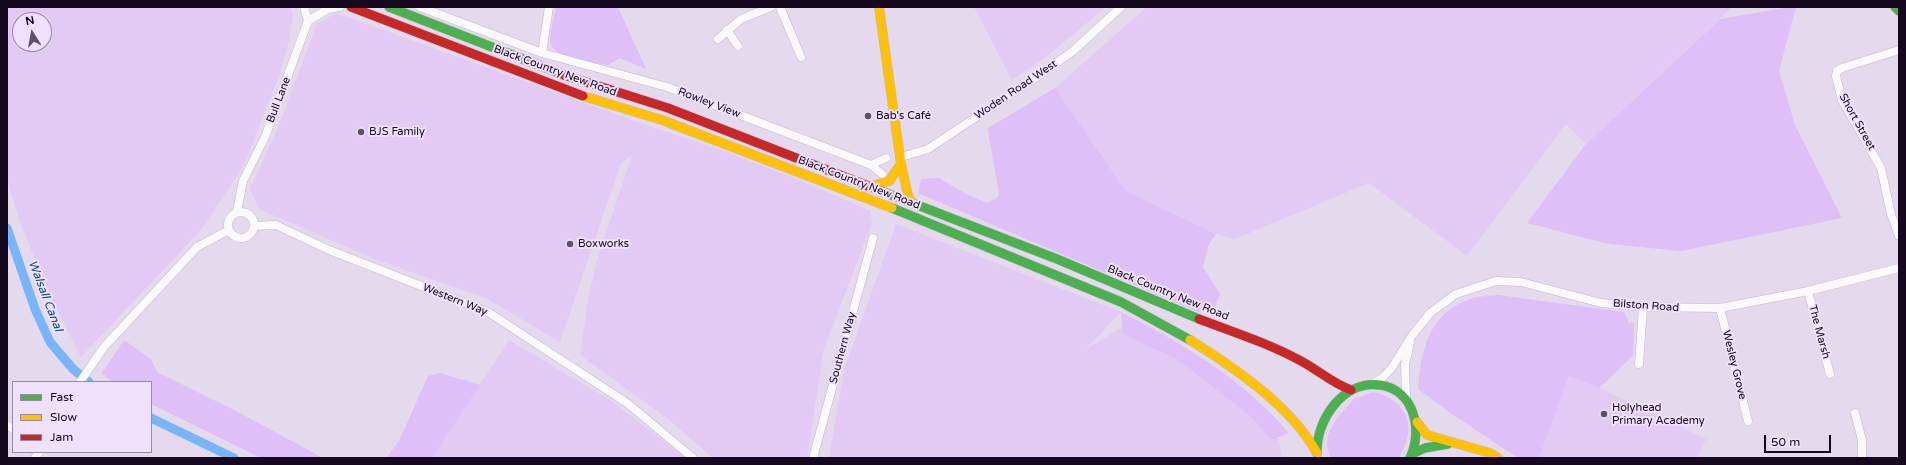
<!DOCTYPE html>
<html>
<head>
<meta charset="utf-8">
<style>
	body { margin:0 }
	#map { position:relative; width:1906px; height:465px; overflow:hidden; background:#e5d9ee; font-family:"Varela Round",sans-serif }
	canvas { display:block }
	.frame { position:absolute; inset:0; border:8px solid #16081f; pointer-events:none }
	.legend { position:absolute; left:12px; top:381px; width:140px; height:72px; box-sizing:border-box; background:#efe0fb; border:1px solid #988aa3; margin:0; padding:5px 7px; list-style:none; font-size:12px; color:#16081f }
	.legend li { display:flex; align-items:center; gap:8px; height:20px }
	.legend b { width:20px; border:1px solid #988aa3 }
	.north { position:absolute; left:12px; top:12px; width:40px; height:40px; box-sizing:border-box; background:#efe0fb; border:1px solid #988aa3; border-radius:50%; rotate:349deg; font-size:11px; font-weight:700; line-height:16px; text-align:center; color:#16081f }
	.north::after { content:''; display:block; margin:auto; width:14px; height:18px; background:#5e5167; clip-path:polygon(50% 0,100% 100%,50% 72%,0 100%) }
	.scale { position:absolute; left:1764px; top:435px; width:67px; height:18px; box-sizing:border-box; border:2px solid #16081f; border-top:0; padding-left:5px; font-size:12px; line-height:14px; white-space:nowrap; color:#16081f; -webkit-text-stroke:3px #efe0fb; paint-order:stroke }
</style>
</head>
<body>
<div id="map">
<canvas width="1906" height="465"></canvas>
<div class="frame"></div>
<ul class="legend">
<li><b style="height:5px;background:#4caf50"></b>Fast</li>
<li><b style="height:5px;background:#ffc107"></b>Slow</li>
<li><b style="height:5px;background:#c62828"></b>Jam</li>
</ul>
<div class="north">N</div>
<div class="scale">50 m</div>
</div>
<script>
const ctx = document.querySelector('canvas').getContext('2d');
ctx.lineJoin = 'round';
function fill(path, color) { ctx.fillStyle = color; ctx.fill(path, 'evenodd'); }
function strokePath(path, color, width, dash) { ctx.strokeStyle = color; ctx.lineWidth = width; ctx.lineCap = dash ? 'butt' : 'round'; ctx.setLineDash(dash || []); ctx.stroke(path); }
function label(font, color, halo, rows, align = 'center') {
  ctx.font = font + ' "Varela Round",sans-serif'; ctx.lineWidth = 4; ctx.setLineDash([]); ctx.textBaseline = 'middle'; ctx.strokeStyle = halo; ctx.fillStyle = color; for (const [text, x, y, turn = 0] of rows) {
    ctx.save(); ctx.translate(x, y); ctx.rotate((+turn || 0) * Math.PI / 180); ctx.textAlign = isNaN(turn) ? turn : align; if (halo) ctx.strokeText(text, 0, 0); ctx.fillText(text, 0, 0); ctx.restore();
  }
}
const built = new Path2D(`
	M 7,7 L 291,7 L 293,15 L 289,41 L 280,73 L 244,165 L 200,231 L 81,357 L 47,289 L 20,222 L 7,178 ZM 20,20 L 44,20 L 44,44 L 20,44 Z
	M 974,7 L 1106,7 L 1047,56 L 1012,80 Z
	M 1147,7 L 1732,7 L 1586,144 L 1566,124 L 1467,256 L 1369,183 L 1235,239 L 1216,234 L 1126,191 L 1055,88 Z
	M 336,13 L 643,124 L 724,151 L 797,179 L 870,211 L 872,223 L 824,349 L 807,458 L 713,458 L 668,419 L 580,355 L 589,294 L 597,260 L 632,155 L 621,163 L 560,342 L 486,298 L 377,260 L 259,209 L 250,189 L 280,123 L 317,24 Z
	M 896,224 L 1121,312 L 1087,348 L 1123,327 L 1251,402 L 1279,441 L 1282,458 L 829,458 L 844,370 Z
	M 509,340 L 610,400 L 686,458 L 432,458 Z
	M 1569,376 L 1599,388 L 1706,439 L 1697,458 L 1539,458 Z`);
const green = new Path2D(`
	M 556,7 L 618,7 L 646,69 L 620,58 L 608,65 C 594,63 550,58 550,41 C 550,30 554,18 556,7 Z
	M 1790,7 L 1796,7 L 1779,71 L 1795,125 L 1842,218 L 1681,251 L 1609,244 L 1527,223 L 1586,144 L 1720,19 Z
	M 1055,88 L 1126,191 L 1216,234 L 1208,246 L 1203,267 L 1220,294 L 1215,307 L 1198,312 L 918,193 L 921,179 L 939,178 L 968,195 L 987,203 L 999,196 C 997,173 990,151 988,128 Z
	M 1498,295 L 1624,312 L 1629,323 L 1634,323 L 1633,356 L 1599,388 L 1569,376 L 1539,458 L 1518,458 L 1449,412 L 1418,389 C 1421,348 1430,310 1474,298 C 1481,296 1490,296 1498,295 Z
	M 1121,312 C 1183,343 1243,380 1289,433 L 1271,440 L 1253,418 L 1177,359 L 1123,334 Z
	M 124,340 L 151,359 L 157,372 L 236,411 L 323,458 L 261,458 L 151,404 L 151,382 L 112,382 L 102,373 Z
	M 440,373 L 480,385 L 432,458 L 386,458 L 399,441 L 428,376 Z
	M 1373,392 C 1383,394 1387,396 1395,402 C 1415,418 1410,438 1399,458 L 1330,458 L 1327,445 L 1328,435 L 1336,419 L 1354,399 Z`);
const canal = new Path2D(`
	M 7,228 L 35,309 L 50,342 L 73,369 L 89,382
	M 151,418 L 234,458`);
const street = new Path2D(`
	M 304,7 L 308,21
	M 420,7 L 542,53 L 667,87 L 871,165
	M 780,7 L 801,57
	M 727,30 L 738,46
	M 718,39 L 741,19 L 771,7
	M 1899,50 L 1842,68 L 1837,71 L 1836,76 L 1842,100 L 1881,168 L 1891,214 L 1899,236
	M 542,53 L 549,7
	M 901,157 L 928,149 L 1035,78 L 1073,51 L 1121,7
	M 882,174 L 871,165 L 886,158
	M228 225a13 13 0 1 1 26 0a13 13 0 1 1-26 0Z
	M 237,212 L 243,181 L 265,137 L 308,21 L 328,9 L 340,7
	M 255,226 L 276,225 L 329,250 L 488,312 L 627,403 L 693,458
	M 1808,291 L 1830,374
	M 1720,308 L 1748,421
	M 1639,364 L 1643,307
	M 80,382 L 104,347 L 197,247 L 229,230
	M 1374,383 L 1382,378 L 1391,369 L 1411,337 L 1430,313 L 1456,294 L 1496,281 L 1521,282 L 1601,303 L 1643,307 L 1720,308 L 1808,291 L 1899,268
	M 1406,398 L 1405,364 L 1410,343
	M 1855,413 L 1862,440 L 1862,458
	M 7,425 L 13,429
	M 35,458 L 39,452
	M 813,458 L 873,238`);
const fast = new Path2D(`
	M 389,7 L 564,75
	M 1895,7 L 1899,11
	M 881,191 L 1057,259 L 1199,319
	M 892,208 L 1121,302 L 1190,340
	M 1317,453 C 1316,420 1343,380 1380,385 C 1415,390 1423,431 1410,458
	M 1412,454 L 1425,448 L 1448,444`);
const slow = new Path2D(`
	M 879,7 L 901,164 L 908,195 L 912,203
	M 583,96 L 662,120 L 892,208
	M 869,187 L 889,181 L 901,164
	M 1190,340 C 1235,368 1291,406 1317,453
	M 1417,422 L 1427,435 L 1490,453 L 1498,458`);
const jam = new Path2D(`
	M 351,7 L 583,96
	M 564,75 L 668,108 L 881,191
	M 1199,319 C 1233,332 1268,343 1301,361 C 1318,370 1332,383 1351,390`);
const markers = [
	[868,116,4,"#5e5167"],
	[361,132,4,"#5e5167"],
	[570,244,4,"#5e5167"],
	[1604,414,4,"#5e5167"]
];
const streetNames = [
	["Black Country New Road",555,71,20],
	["Woden Road West",1016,90,-34],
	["Bull Lane",279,100,-69],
	["Rowley View",709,103,21],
	["Short Street",1857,122,61],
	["Black Country New Road",859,183,21],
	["Black Country New Road",1168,293,22],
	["Western Way",455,300,22],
	["Bilston Road",1646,306,4],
	["The Marsh",1819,332,75],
	["Southern Way",843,348,-75],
	["Wesley Grove",1734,365,76]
];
const poiNames = [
	["Bab's Café",876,116],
	["BJS Family",369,132],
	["Boxworks",578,244],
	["Holyhead",1612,408],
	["Primary Academy",1612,421]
];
const waterNames = [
	["Walsall Canal",45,296,69]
];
fill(built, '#e2caf4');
fill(green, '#dfbff7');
strokePath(canal, '#77b4f8', 9);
strokePath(street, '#c3b7cc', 9);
strokePath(fast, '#c3b7cc', 10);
strokePath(slow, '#c3b7cc', 10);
strokePath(jam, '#c3b7cc', 10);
strokePath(street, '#fbf9fc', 8);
strokePath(fast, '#4caf50', 9);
strokePath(slow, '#ffc107', 9);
strokePath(jam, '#c62828', 9);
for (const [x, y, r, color] of markers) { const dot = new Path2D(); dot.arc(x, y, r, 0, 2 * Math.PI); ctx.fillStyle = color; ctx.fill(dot); strokePath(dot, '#efe0fb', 1.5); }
label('11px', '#16081f', '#efe0fb', streetNames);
label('11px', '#16081f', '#efe0fb', poiNames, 'left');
label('italic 12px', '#074c84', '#efe0fb', waterNames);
</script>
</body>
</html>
